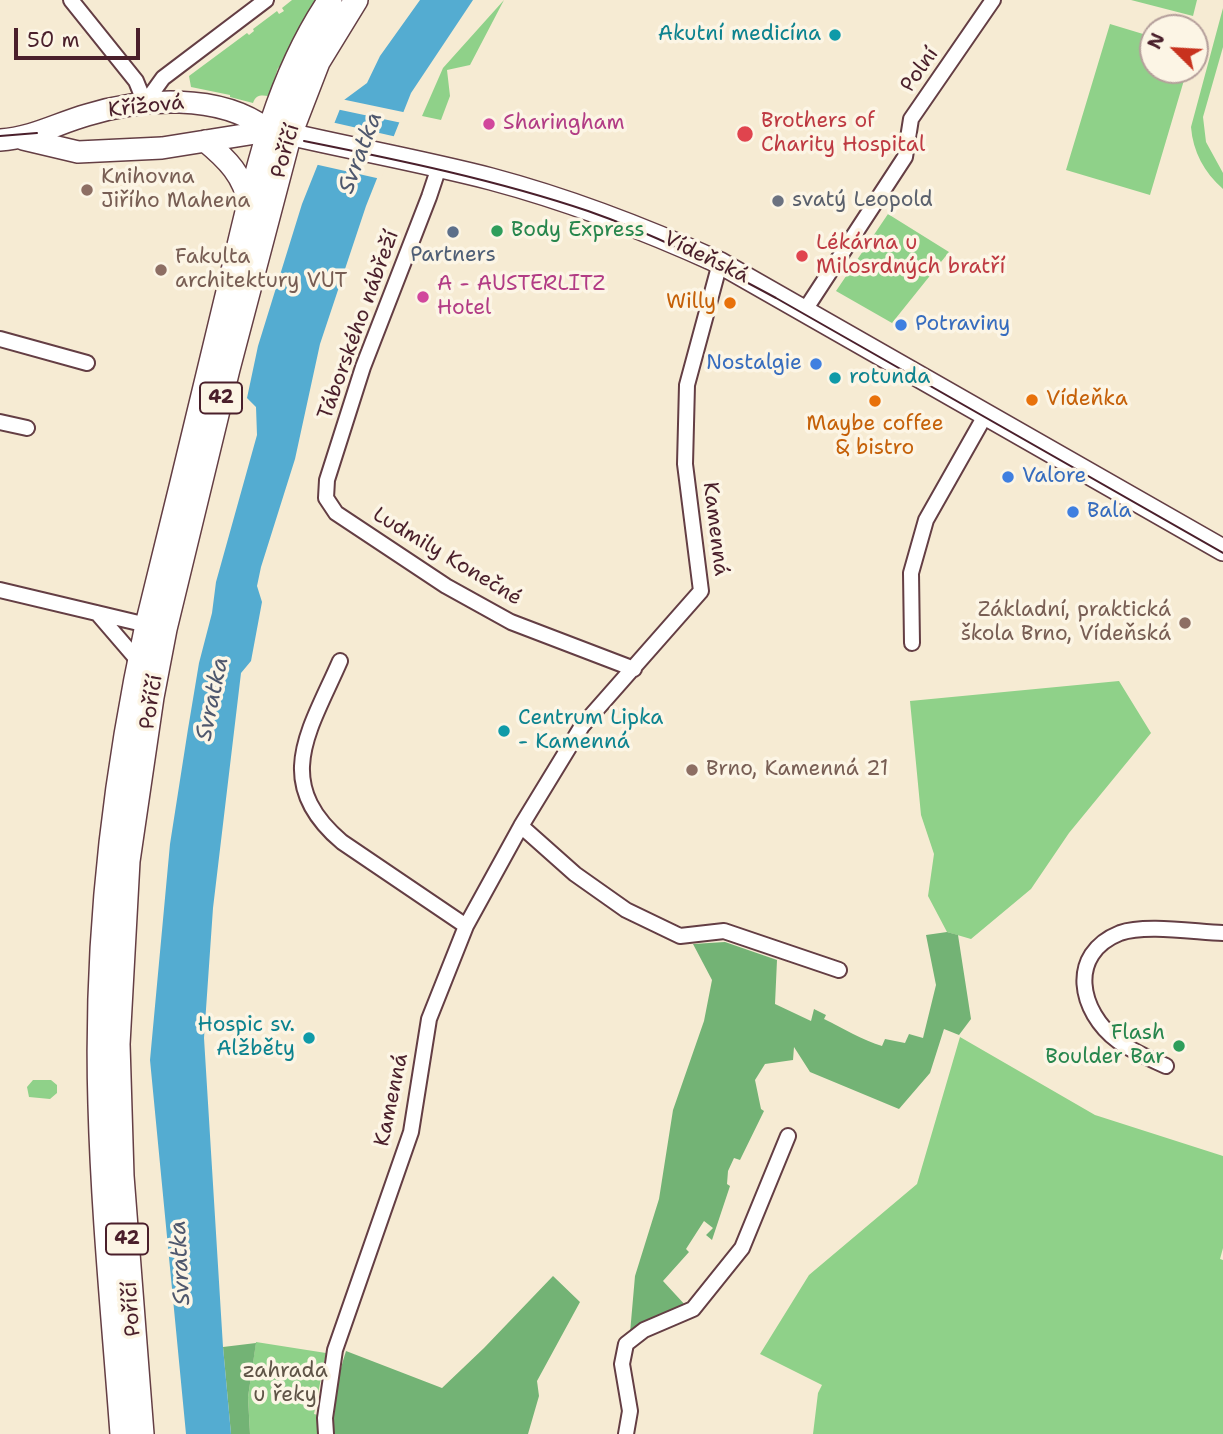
<!DOCTYPE html>
<html>
<head>
<meta charset="utf-8">
<style>
	body { margin:0 }
	#map { position:relative; width:1223px; height:1434px; overflow:hidden; background:#f6ebd3; font-family:"Shantell Sans",sans-serif }
	canvas { display:block }
	.north { position:absolute; left:1139px; top:14px; width:70px; height:70px; box-sizing:border-box; background:#fcf5e5; border:2px solid #b59f9b; border-radius:50%; rotate:294deg; font-size:19px; font-weight:700; line-height:28px; text-align:center; color:#4a1f2b }
	.north::after { content:''; display:block; margin:auto; width:24px; height:32px; background:#c8321e; clip-path:polygon(50% 0,100% 100%,50% 72%,0 100%) }
	.scale { position:absolute; left:14px; top:28px; width:126px; height:32px; box-sizing:border-box; border:4px solid #4a1f2b; border-top:0; padding-left:9px; font-size:21px; line-height:24px; white-space:nowrap; color:#4a1f2b; -webkit-text-stroke:5px #fcf5e5; paint-order:stroke }
</style>
</head>
<body>
<div id="map">
<canvas width="1223" height="1434"></canvas>
<div class="north">N</div>
<div class="scale">50 m</div>
</div>
<script>
const ctx = document.querySelector('canvas').getContext('2d');
ctx.lineJoin = 'round';
function fill(path, color) { ctx.fillStyle = color; ctx.fill(path, 'evenodd'); }
function strokePath(path, color, width, dash) { ctx.strokeStyle = color; ctx.lineWidth = width; ctx.lineCap = dash ? 'butt' : 'round'; ctx.setLineDash(dash || []); ctx.stroke(path); }
function label(font, color, halo, rows, align = 'center') {
  ctx.font = font + ' "Shantell Sans",sans-serif'; ctx.lineWidth = 7; ctx.setLineDash([]); ctx.textBaseline = 'middle'; ctx.strokeStyle = halo; ctx.fillStyle = color; for (const [text, x, y, turn = 0] of rows) {
    ctx.save(); ctx.translate(x, y); ctx.rotate((+turn || 0) * Math.PI / 180); ctx.textAlign = isNaN(turn) ? turn : align; if (halo) ctx.strokeText(text, 0, 0); ctx.fillText(text, 0, 0); ctx.restore();
  }
}
const green = new Path2D(`
	M 292,0 L 315,0 L 280,67 L 278,68 L 269,96 C 260,95 256,95 253,103 L 230,97 L 230,95 L 191,87 L 189,76 L 247,33 L 249,35 L 254,31 L 253,29 L 277,11 L 279,14 L 284,11 L 282,8 Z
	M 504,0 L 470,65 L 447,70 L 450,96 L 441,120 L 422,116 L 443,68 Z
	M 1131,0 L 1197,0 L 1193,16 Z
	M 1223,8 L 1223,47 L 1203,117 L 1206,142 L 1223,173 L 1223,189 C 1204,172 1193,152 1191,127 Z
	M 1110,24 L 1153,37 L 1153,70 L 1187,70 L 1150,195 L 1066,170 Z
	M 888,214 L 949,252 L 892,323 L 836,291 Z
	M 1119,681 L 1151,733 L 1069,833 L 1031,889 L 971,939 L 947,932 L 928,896 L 934,854 L 921,815 L 910,701 Z
	M 960,1037 L 1095,1115 L 1223,1156 L 1223,1248 L 1220,1259 L 1223,1260 L 1223,1434 L 813,1434 L 818,1393 L 822,1385 L 760,1354 L 809,1275 L 917,1184 Z
	M 33,1080 L 51,1080 L 57,1085 L 57,1093 L 50,1099 L 29,1097 L 27,1087 Z
	M 256,1342 L 326,1353 L 314,1414 L 318,1415 L 320,1434 L 250,1434 L 248,1397 Z`);
const forest = new Path2D(`
	M 947,932 L 958,935 L 971,1019 L 959,1035 L 944,1029 L 930,1073 L 899,1109 L 810,1072 L 794,1047 L 793,1060 L 765,1064 L 755,1080 L 761,1109 L 764,1111 L 740,1160 L 734,1158 L 728,1171 L 727,1184 L 730,1186 L 712,1240 L 706,1235 L 713,1228 L 704,1221 L 686,1249 L 689,1252 L 663,1281 L 687,1307 L 630,1333 L 635,1276 L 659,1199 L 673,1110 L 704,1021 L 712,980 L 693,944 L 725,942 L 777,960 L 775,1004 L 811,1021 L 814,1009 L 826,1015 L 824,1019 C 843,1028 862,1040 882,1046 L 885,1039 L 905,1043 L 909,1034 L 923,1038 L 936,985 L 926,935 Z
	M 553,1276 L 580,1302 L 537,1381 L 539,1396 L 528,1434 L 334,1434 C 333,1406 337,1378 346,1351 L 442,1388 L 484,1348 Z
	M 256,1343 L 248,1397 L 250,1434 L 231,1434 L 223,1347 Z`);
const water = new Path2D(`
	M 420,0 L 473,0 L 411,93 L 366,206 L 320,344 L 295,459 L 261,567 L 257,586 L 262,602 L 251,661 L 241,673 L 213,908 L 204,1038 L 223,1347 L 231,1434 L 186,1434 L 150,1060 L 170,844 L 188,729 L 199,663 L 212,613 L 216,582 L 257,435 L 256,407 L 247,398 L 258,346 L 302,204 L 340,109 L 344,100 L 367,83 L 380,56 Z`);
const pier = new Path2D(`
	M 341,99 L 403,112 L 407,113 L 402,123 L 336,109 Z
	M 331,122 L 397,137 L 381,179 L 314,164 Z`);
const minor = new Path2D(`
	M 71,0 L 136,81 L 145,103
	M 145,103 L 163,78 L 266,0
	M 439,167 L 429,197 L 363,367 L 327,480 L 326,498 L 336,513 L 446,586 L 511,622 L 634,669
	M 805,310 L 905,157 L 911,119 L 993,0
	M 0,339 L 87,363
	M 0,422 L 27,428
	M 0,590 L 147,625
	M 97,613 L 134,656 L 138,665
	M 912,643 L 911,573 L 926,520 L 986,414
	M 340,661 C 310,730 271,782 342,842 L 466,926
	M 521,826 L 575,874 L 626,910 L 680,936 L 724,931 L 839,970
	M 1166,1066 C 1150,1059 1132,1051 1118,1041 C 1079,1012 1067,954 1120,933 C 1145,924 1195,932 1223,933
	M 326,1434 L 325,1418 L 335,1350 L 411,1132 L 429,1019 L 466,926 L 521,826 L 582,726 L 701,591 L 685,464 L 687,385 L 720,263
	M 626,1434 L 630,1411 L 622,1364 L 626,1344 L 644,1330 L 693,1309 L 742,1248 L 788,1136`);
const secondary = new Path2D(`
	M 23,139 L 78,152 L 162,148 L 262,132 L 267,129
	M 0,140 C 32,138 56,124 87,115 C 142,98 219,93 267,129 C 342,147 417,160 491,179 C 570,200 645,229 720,263 L 1223,550
	M 205,141 C 227,159 244,176 249,205`);
const primary = new Path2D(`
	M 122,1434 C 114,1324 103,1215 100,1105 C 95,944 113,782 147,625 C 174,517 200,408 226,300 C 251,198 270,88 330,0
	M 142,1434 L 122,1176 L 118,1044 L 128,861 L 152,697 L 165,629 L 228,369 L 289,137 L 318,62 L 356,0`);
const tram = new Path2D(`
	M 0,136 L 37,133
	M 304,141 C 399,160 496,180 588,211 C 654,234 715,265 776,298 L 1223,553`);
const markers = [
	[835,35,7,"#0f9aa8"],
	[489,124,7,"#d1479c"],
	[745,134,9,"#e0444e"],
	[87,190,7,"#8d6e63"],
	[778,201,7,"#6b7280"],
	[497,231,7,"#2e9e5b"],
	[453,232,7,"#5c6f8a"],
	[802,256,7,"#e0444e"],
	[161,270,7,"#8d6e63"],
	[423,297,7,"#d1479c"],
	[730,303,7,"#e8710a"],
	[901,325,7,"#3f7fe0"],
	[816,364,7,"#3f7fe0"],
	[835,378,7,"#0f9aa8"],
	[1032,400,7,"#e8710a"],
	[875,401,7,"#e8710a"],
	[1008,477,7,"#3f7fe0"],
	[1073,512,7,"#3f7fe0"],
	[1185,623,7,"#8d6e63"],
	[504,731,7,"#0f9aa8"],
	[692,770,7,"#8d6e63"],
	[309,1038,7,"#0f9aa8"],
	[1179,1046,7,"#2e9e5b"]
];
const shields = [
	[221,398,42],
	[127,1239,42]
];
const shieldNames = [
	["42",221,398],
	["42",127,1239]
];
const cultureNames = [
	["Akutní medicína",821,35],
	["rotunda",849,378,"left"],
	["Centrum Lipka",518,719,"left"],
	["- Kamenná",518,743,"left"],
	["Hospic sv.",295,1026],
	["Alžběty",295,1050]
];
const streetNames = [
	["Polní",920,70,-55],
	["Křížová",146,107,-6],
	["Poříčí",286,151,-74],
	["Vídeňská",706,258,26],
	["Táborského nábřeží",359,325,-70],
	["Kamenná",715,529,83],
	["Ludmily Konečné",447,557,31],
	["Poříčí",152,702,-81],
	["Kamenná",392,1100,-78],
	["Poříčí",132,1309,-94]
];
const healthNames = [
	["Brothers of",761,122],
	["Charity Hospital",761,146],
	["Lékárna u",816,244],
	["Milosrdných bratří",816,268]
];
const hotelNames = [
	["Sharingham",503,124],
	["A - AUSTERLITZ",437,285],
	["Hotel",437,309]
];
const educationNames = [
	["Knihovna",101,178],
	["Jiřího Mahena",101,202],
	["Fakulta",175,258],
	["architektury VUT",175,282],
	["Základní, praktická",1171,611,"right"],
	["škola Brno, Vídeňská",1171,635,"right"],
	["Brno, Kamenná 21",706,770]
];
const worshipNames = [
	["svatý Leopold",792,201]
];
const leisureNames = [
	["Body Express",511,231],
	["Flash",1165,1034,"right"],
	["Boulder Bar",1165,1058,"right"]
];
const serviceNames = [
	["Partners",453,256]
];
const foodNames = [
	["Willy",716,303],
	["Vídeňka",1046,400,"left"],
	["Maybe coffee",875,425,"center"],
	["& bistro",875,449,"center"]
];
const shopNames = [
	["Potraviny",915,325],
	["Nostalgie",802,364,"right"],
	["Valore",1022,477],
	["Bala",1087,512]
];
const parkNames = [
	["zahrada",285,1372],
	["u řeky",285,1396]
];
const waterNames = [
	["Svratka",361,153,-69],
	["Svratka",213,699,-78],
	["Svratka",181,1263,-93]
];
fill(green, '#8fd189');
fill(forest, '#73b375');
fill(water, '#54acd1');
fill(pier, '#f6ebd3');
strokePath(minor, '#643e44', 18);
strokePath(secondary, '#643e44', 24);
strokePath(primary, '#643e44', 26);
strokePath(minor, '#fff', 14);
strokePath(secondary, '#fff', 21);
strokePath(primary, '#fff', 23);
strokePath(tram, '#4a1f2b', 2);
for (const [x, y, r, color] of markers) { const dot = new Path2D(); dot.arc(x, y, r, 0, 2 * Math.PI); ctx.fillStyle = color; ctx.fill(dot); strokePath(dot, '#fcf5e5', 2.5); }
for (const [x, y, w] of shields) { const box = new Path2D(); box.roundRect(x - w / 2, y - 15.5, w, 31, 5); ctx.fillStyle = '#fcf5e5'; ctx.fill(box); strokePath(box, '#4a1f2b', 2); }
label('bold 19px', '#4a1f2b', null, shieldNames);
label('21px', '#0d838f', '#fcf5e5', cultureNames, 'right');
label('21px', '#4a1f2b', '#fcf5e5', streetNames);
label('21px', '#be3a42', '#fcf5e5', healthNames, 'left');
label('21px', '#b23c85', '#fcf5e5', hotelNames, 'left');
label('21px', '#785e54', '#fcf5e5', educationNames, 'left');
label('21px', '#5b616d', '#fcf5e5', worshipNames, 'left');
label('21px', '#27864d', '#fcf5e5', leisureNames, 'left');
label('21px', '#4e5e75', '#fcf5e5', serviceNames);
label('21px', '#c56008', '#fcf5e5', foodNames, 'right');
label('21px', '#366cbe', '#fcf5e5', shopNames, 'left');
label('21px', '#5f5447', '#fcf5e5', parkNames);
label('italic 23px', '#4e576d', '#fcf5e5', waterNames);
</script>
</body>
</html>
